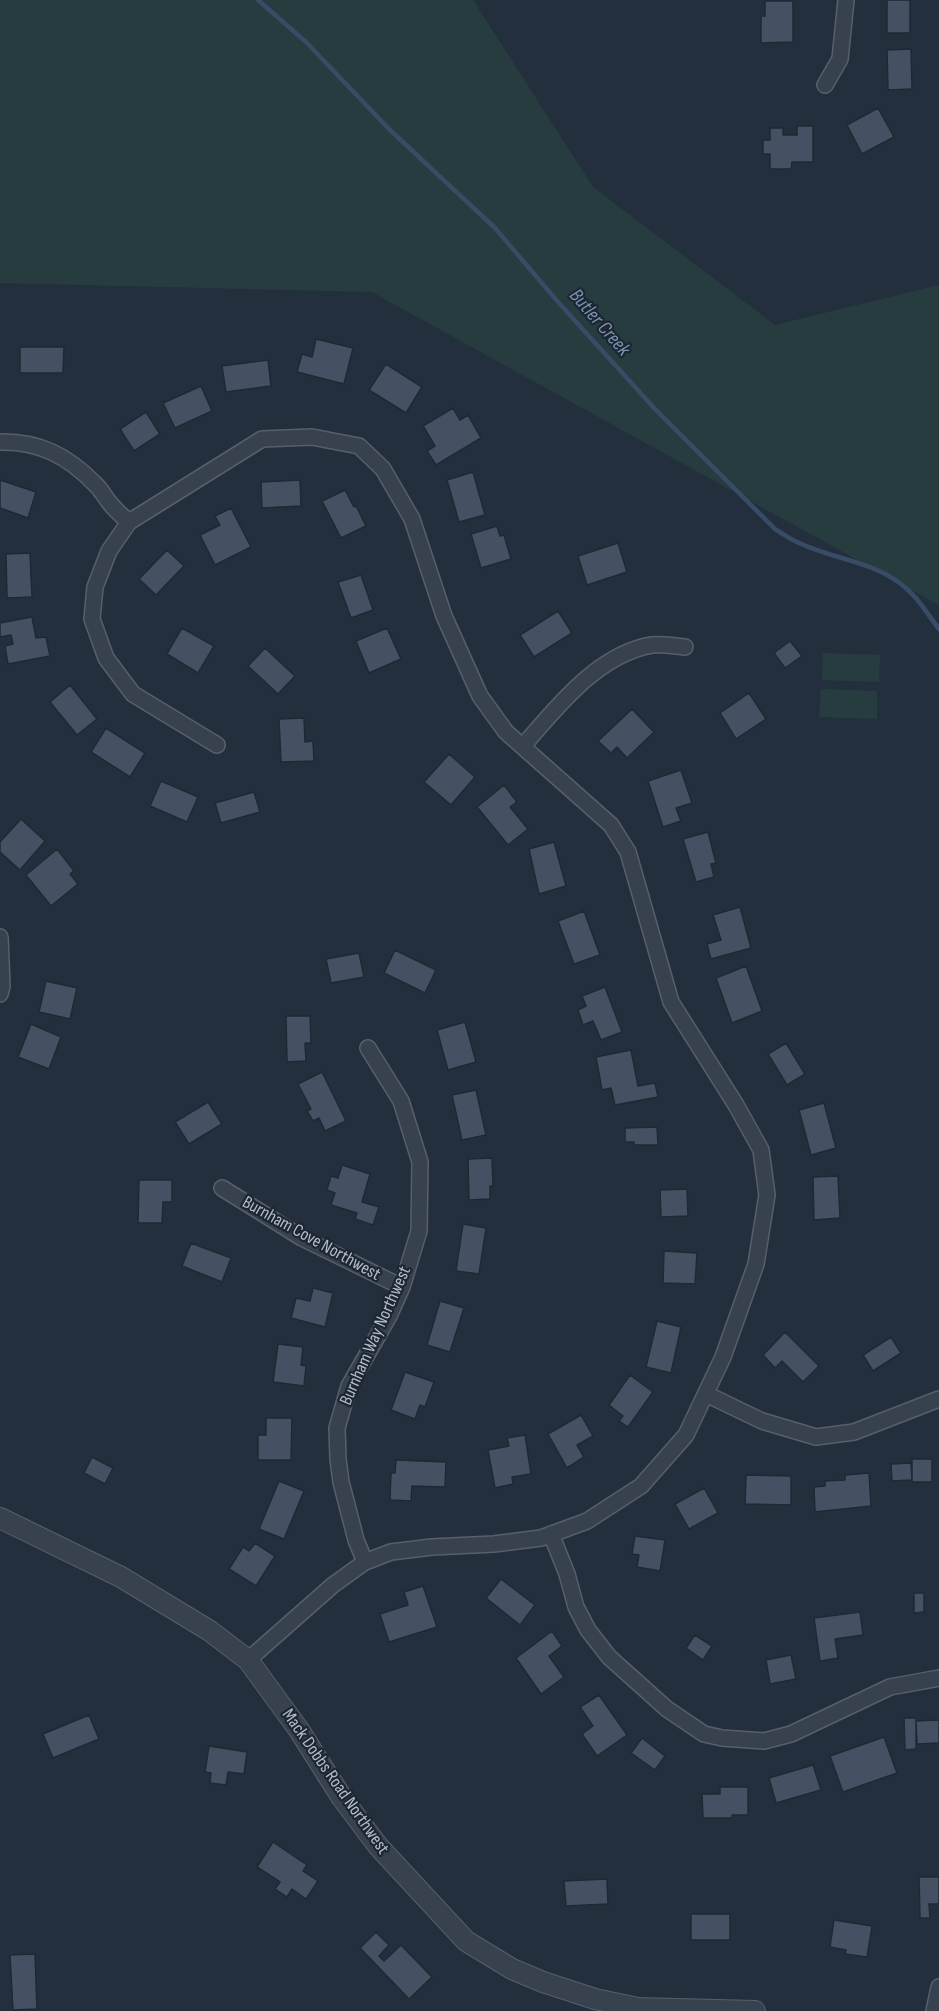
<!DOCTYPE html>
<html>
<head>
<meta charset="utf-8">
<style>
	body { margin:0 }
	canvas { display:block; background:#242f3e }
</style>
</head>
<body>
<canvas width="939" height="2011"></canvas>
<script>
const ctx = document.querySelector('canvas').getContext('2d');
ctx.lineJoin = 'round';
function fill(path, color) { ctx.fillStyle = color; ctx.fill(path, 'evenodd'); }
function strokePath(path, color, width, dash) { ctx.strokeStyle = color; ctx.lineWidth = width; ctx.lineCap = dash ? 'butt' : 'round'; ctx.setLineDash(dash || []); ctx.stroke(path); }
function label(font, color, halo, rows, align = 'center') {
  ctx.font = font + ' "Sofia Sans Condensed",sans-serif'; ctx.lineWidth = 4.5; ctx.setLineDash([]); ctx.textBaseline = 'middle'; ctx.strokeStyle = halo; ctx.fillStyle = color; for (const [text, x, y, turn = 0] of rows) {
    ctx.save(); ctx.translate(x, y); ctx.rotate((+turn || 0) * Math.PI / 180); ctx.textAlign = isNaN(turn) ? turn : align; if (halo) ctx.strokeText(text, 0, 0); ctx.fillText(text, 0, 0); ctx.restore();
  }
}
const green = new Path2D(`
	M 0,0 L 473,0 L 593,187 L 775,325 L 939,285 L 939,605 L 372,292 L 0,283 Z
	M 823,653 L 880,655 L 879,682 L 822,680 Z
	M 821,689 L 877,691 L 877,719 L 819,717 Z`);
const stream = new Path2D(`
	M 258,0 L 306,42 L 389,129 L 495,228 L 558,302 L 655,409 L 775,529 C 781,533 788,538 795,541 C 832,560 875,560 907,589 C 920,600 928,615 939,629`);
const building = new Path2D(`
	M 887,0 L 910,0 L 910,33 L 887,33 Z
	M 765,1 L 793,1 L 793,42 L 761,43 L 761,16 L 765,16 Z
	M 911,49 L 912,89 L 888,90 L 887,50 Z
	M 878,108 L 894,137 L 862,154 L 847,125 Z
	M 797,126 L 813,126 L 813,162 L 792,162 L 791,169 L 770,169 L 770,154 L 763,154 L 763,140 L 770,140 L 770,128 L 783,128 L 783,135 L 797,135 Z
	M 316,339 L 353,348 L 344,384 L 297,372 L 302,354 L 312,357 Z
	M 20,347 L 64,347 L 63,373 L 20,373 Z
	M 268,360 L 271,386 L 226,392 L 222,366 Z
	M 386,364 L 422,387 L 406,413 L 369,390 Z
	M 201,386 L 212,411 L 175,428 L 163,403 Z
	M 453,408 L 460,420 L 468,415 L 481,438 L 436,465 L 427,451 L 435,446 L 423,426 Z
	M 146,412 L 160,434 L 134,451 L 120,429 Z
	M 473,472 L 485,515 L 459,522 L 447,480 Z
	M 0,480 L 36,492 L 28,518 L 0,508 Z
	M 300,480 L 301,506 L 262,508 L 261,482 Z
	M 345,490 L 354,507 L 356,506 L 366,526 L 341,538 L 322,501 Z
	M 231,508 L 251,547 L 215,565 L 200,535 L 220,525 L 215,516 Z
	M 497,526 L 500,536 L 504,535 L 511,559 L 481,568 L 471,534 Z
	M 618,543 L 627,572 L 587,585 L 578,556 Z
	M 167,550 L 184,566 L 156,595 L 139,579 Z
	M 30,553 L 32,597 L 7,598 L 6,554 Z
	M 361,575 L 373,610 L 351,618 L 338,582 Z
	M 558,611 L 572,633 L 534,657 L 520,635 Z
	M 32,617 L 36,638 L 46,637 L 50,656 L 8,664 L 5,646 L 13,644 L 11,635 L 0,637 L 0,623 Z
	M 182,628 L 214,646 L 198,673 L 167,654 Z
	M 387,628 L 401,659 L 369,673 L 356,641 Z
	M 790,641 L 802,656 L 785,668 L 774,653 Z
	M 265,648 L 295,676 L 278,694 L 248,666 Z
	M 70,685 L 97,719 L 77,735 L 50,702 Z
	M 749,693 L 766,719 L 736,739 L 720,713 Z
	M 632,709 L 654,732 L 627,758 L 617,747 L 611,753 L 598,741 Z
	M 304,718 L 305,742 L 313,741 L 314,761 L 281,762 L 279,719 Z
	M 106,728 L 145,753 L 130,777 L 91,752 Z
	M 449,754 L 475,777 L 451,805 L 424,782 Z
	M 681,770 L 692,803 L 676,808 L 681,821 L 663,827 L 648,781 Z
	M 161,781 L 198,797 L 187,822 L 150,806 Z
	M 504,785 L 517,802 L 510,807 L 528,829 L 508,845 L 477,807 Z
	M 254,792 L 260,812 L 221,823 L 215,803 Z
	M 21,819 L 45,841 L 20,870 L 0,852 L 0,842 Z
	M 708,832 L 716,863 L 711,864 L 714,877 L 696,882 L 683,839 Z
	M 554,842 L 566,886 L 539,894 L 529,849 Z
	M 57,849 L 74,871 L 70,874 L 78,884 L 51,906 L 26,875 Z
	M 740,907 L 751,948 L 711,959 L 707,944 L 721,940 L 713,915 Z
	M 584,911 L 600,955 L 574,964 L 558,921 Z
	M 395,950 L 436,970 L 425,993 L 384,973 Z
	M 359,953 L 364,977 L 331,983 L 326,959 Z
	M 746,966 L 762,1011 L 732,1023 L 716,978 Z
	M 46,981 L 77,988 L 70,1019 L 39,1012 Z
	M 605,987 L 622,1032 L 601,1040 L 593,1021 L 583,1025 L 578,1010 L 586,1006 L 582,996 Z
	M 286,1016 L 310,1016 L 311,1043 L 305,1043 L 306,1061 L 287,1062 Z
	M 465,1022 L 476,1062 L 448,1070 L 437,1030 Z
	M 31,1024 L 61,1037 L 49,1069 L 18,1057 Z
	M 786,1043 L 805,1074 L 787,1085 L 768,1054 Z
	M 631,1050 L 638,1086 L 655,1083 L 658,1097 L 615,1105 L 611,1088 L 602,1090 L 596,1057 Z
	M 322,1072 L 346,1121 L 325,1131 L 319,1118 L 313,1121 L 307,1111 L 311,1109 L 298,1084 Z
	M 476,1090 L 486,1135 L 462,1140 L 452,1095 Z
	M 208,1102 L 222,1124 L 189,1144 L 175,1122 Z
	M 824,1103 L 836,1148 L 811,1155 L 799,1110 Z
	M 657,1127 L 658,1145 L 634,1145 L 634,1142 L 625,1142 L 625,1128 Z
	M 492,1158 L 493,1186 L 490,1186 L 490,1199 L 469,1200 L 468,1159 Z
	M 342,1165 L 370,1174 L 362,1202 L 379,1207 L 373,1225 L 355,1219 L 357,1213 L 331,1205 L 335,1193 L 327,1190 L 331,1176 L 338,1178 Z
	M 838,1176 L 840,1218 L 814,1220 L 813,1177 Z
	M 139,1180 L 172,1180 L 172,1202 L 163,1202 L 162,1223 L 138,1223 Z
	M 687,1189 L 688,1216 L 661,1217 L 660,1190 Z
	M 463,1224 L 486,1228 L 479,1274 L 456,1271 Z
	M 191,1243 L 231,1258 L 222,1282 L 182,1266 Z
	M 664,1251 L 697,1253 L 695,1284 L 663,1283 Z
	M 313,1288 L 333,1293 L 325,1327 L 291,1318 L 296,1298 L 310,1301 Z
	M 440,1301 L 464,1308 L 450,1352 L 427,1345 Z
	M 657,1321 L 681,1327 L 671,1373 L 646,1367 Z
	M 785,1332 L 819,1366 L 803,1382 L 782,1361 L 775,1368 L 763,1355 Z
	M 891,1337 L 901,1353 L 873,1371 L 863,1355 Z
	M 278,1344 L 303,1347 L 301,1365 L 306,1366 L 304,1386 L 273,1382 Z
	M 405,1372 L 434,1382 L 425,1407 L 420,1405 L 415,1419 L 391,1410 Z
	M 630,1375 L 653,1392 L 628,1427 L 619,1421 L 623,1416 L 609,1405 Z
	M 581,1415 L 593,1436 L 577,1445 L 584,1457 L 567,1468 L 548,1434 Z
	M 266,1418 L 292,1418 L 291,1460 L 258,1460 L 258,1435 L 266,1435 Z
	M 525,1435 L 531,1474 L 512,1477 L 513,1484 L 495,1488 L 488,1450 L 509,1446 L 507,1438 Z
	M 92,1457 L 113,1468 L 105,1484 L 84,1473 Z
	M 912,1459 L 932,1459 L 932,1482 L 912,1482 Z
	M 396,1460 L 446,1462 L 445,1487 L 412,1486 L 411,1501 L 390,1500 L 391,1473 L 395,1473 Z
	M 911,1463 L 912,1480 L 892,1481 L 891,1464 Z
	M 869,1473 L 871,1506 L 815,1512 L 814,1487 L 825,1486 L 825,1481 L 845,1480 L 845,1475 Z
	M 746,1475 L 791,1476 L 791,1505 L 745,1504 Z
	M 279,1481 L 304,1491 L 284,1539 L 259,1529 Z
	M 704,1488 L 718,1513 L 689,1529 L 675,1504 Z
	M 635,1536 L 665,1540 L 660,1571 L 637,1567 L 639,1555 L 632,1554 Z
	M 255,1543 L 275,1556 L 256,1586 L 229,1569 L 243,1547 L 249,1551 Z
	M 501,1579 L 535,1605 L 520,1625 L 486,1598 Z
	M 423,1586 L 437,1627 L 389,1642 L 380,1614 L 408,1605 L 404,1592 Z
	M 914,1593 L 924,1593 L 924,1612 L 914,1613 Z
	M 860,1612 L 863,1635 L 835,1639 L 838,1658 L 820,1661 L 814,1618 Z
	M 552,1631 L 562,1646 L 549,1656 L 564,1677 L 541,1694 L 516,1658 Z
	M 695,1635 L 712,1646 L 703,1660 L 686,1648 Z
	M 791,1655 L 796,1679 L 770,1684 L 766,1660 Z
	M 599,1695 L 627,1735 L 597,1756 L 582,1734 L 593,1726 L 580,1707 Z
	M 89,1715 L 99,1739 L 53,1758 L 43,1734 Z
	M 904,1718 L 916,1718 L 916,1749 L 905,1750 Z
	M 939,1720 L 939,1743 L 917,1744 L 916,1721 Z
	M 884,1737 L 897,1773 L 843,1792 L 830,1756 Z
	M 642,1738 L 665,1756 L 655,1770 L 631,1753 Z
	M 209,1746 L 247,1752 L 244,1774 L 228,1772 L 226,1785 L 210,1783 L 211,1773 L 205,1772 Z
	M 813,1765 L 821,1790 L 776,1803 L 769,1778 Z
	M 720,1787 L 748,1787 L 748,1815 L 732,1815 L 732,1818 L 703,1818 L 702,1794 L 720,1794 Z
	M 273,1842 L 307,1865 L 303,1871 L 318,1881 L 306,1899 L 292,1889 L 287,1897 L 275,1889 L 280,1882 L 257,1867 Z
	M 919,1877 L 939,1877 L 939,1904 L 929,1904 L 930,1918 L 920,1918 Z
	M 607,1879 L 608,1904 L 566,1906 L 564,1881 Z
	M 691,1914 L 730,1914 L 730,1940 L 691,1940 Z
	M 834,1920 L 872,1926 L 867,1957 L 845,1954 L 846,1950 L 830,1947 Z
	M 376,1932 L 389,1945 L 379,1956 L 384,1961 L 401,1945 L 432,1977 L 409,1999 L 360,1948 Z
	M 35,1954 L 37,2009 L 13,2010 L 10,1955 Z`);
const minor = new Path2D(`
	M 825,85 L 840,59 L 846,0
	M 0,442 C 39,441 68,456 95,484 C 101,489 104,496 109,502 C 115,510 122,516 129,522
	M 217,745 L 133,694 L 106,658 L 92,619 L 95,587 L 109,551 L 129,522 L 262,439 L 312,437 L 359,446 L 383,469 L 412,519 L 444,616 L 480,696 L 506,732 L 611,825 L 628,852 L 671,1002 L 736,1105 L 761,1150 L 767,1195 L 756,1264 L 723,1357 L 686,1435 L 641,1486 L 587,1521 L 541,1538 L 494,1544 L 432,1547 L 391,1552 L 365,1562 L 333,1585 L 248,1660
	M 523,746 C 557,707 598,654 652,645 C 662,644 674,646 685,647
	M 0,937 L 2,986 L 0,994
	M 222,1188 L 302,1238 L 402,1287
	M 706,1394 L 762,1421 L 816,1437 L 854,1432 L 939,1399
	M 551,1534 L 567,1574 L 576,1607 L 588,1630 L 609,1657 L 667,1709 L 704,1734 L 722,1738 L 764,1741 L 791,1734 L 890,1687 L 939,1678
	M 365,1562 L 356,1540 L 341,1482 L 338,1459 L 337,1428 L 349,1386 L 389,1316 L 402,1287 L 419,1231 L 420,1162 L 401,1101 L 368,1048
	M 934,2011 L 939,1987`);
const tertiary = new Path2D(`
	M 0,1518 L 121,1577 L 210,1631 L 248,1660 L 299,1730 L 342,1798 L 378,1846 L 466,1941 L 512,1969 L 543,1982 L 595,1999 L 638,2008 L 755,2011`);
const streetNames = [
	["Burnham Cove Northwest",311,1239,29],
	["Burnham Way Northwest",376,1336,-66],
	["Mack Dobbs Road Northwest",335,1782,55]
];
const waterNames = [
	["Butler Creek",599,323,49]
];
fill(green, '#263c3f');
strokePath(stream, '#394c67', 4.5);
fill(building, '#455162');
strokePath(building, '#1f2835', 1.5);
strokePath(minor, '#565f6c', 18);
strokePath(tertiary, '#565f6c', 22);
strokePath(minor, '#38414e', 15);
strokePath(tertiary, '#38414e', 20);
label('18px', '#b4bcc9', '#1d2633', streetNames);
label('italic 20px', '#7c92b1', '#1d2633', waterNames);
</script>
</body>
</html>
